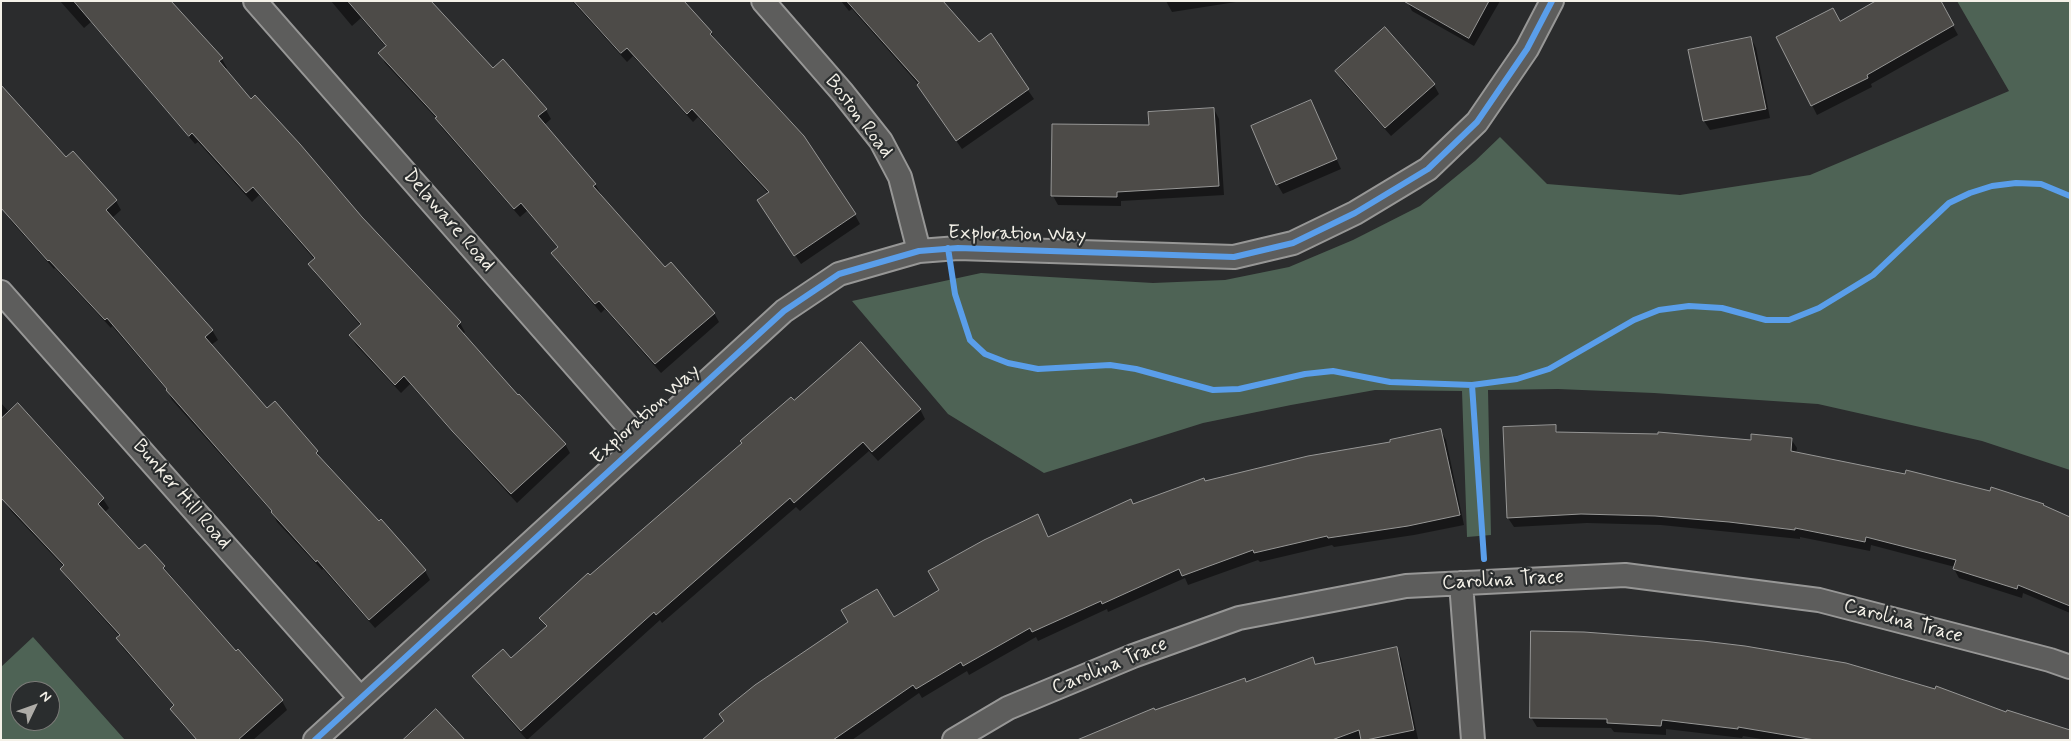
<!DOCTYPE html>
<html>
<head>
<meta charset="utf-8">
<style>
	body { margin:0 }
	#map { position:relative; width:2071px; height:741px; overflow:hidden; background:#2b2c2d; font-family:Mynerve,sans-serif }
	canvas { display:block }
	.frame { position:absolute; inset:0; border:2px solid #f4f1e8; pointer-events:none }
	.north { position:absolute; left:10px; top:681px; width:50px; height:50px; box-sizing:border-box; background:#2a2d2e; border:1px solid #7b7b78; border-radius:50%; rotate:48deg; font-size:14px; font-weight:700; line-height:20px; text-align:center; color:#f4f1e8 }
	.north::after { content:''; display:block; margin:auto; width:18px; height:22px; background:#aeaca7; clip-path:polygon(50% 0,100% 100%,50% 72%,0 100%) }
</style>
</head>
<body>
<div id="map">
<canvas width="2071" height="741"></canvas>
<div class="frame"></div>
<div class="north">N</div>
</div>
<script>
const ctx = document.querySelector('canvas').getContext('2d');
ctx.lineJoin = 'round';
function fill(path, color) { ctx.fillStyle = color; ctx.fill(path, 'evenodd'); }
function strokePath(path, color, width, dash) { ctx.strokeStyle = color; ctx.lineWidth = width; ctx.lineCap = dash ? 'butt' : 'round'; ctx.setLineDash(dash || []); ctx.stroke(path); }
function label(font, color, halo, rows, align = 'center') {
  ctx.font = font + ' Mynerve,sans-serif'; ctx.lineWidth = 4.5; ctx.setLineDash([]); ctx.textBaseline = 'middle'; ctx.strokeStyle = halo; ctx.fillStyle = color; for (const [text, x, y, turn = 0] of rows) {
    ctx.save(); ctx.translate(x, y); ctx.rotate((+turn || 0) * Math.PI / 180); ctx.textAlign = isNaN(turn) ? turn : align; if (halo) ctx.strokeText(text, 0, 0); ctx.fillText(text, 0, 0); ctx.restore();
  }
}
const green = new Path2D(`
	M 1957,1 L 2070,1 L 2070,470 L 1982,441 L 1818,404 L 1654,393 L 1558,389 L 1488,390 L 1491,535 L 1467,537 L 1462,391 L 1375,390 L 1291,405 L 1203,423 L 1044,473 L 948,414 L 852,301 L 981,273 L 1153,283 L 1225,280 L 1289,267 L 1353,240 L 1420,206 L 1475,161 L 1500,137 L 1547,184 L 1680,195 L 1810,175 L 2009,91 Z
	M 33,637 L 125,740 L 1,740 L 1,667 ZM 20,691 L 50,691 L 50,721 L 20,721 Z`);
const shadow = new Path2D(`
	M 60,1 L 170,1 L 222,59 L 227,68 L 224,70 L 251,101 L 460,323 L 465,332 L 463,334 L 518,397 L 565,444 L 570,453 L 517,503 L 460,441 L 410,384 L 401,393 L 356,345 L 350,336 L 361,326 L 315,273 L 310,264 L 314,259 L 259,195 L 252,202 L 198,142 L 195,144 L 91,22 L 84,28 Z
	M 331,1 L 428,1 L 493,70 L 546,110 L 551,119 L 544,125 L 595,184 L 601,194 L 599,195 L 664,269 L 714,313 L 719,322 L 661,373 L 605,309 L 601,313 L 558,262 L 553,253 L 558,248 L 527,211 L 520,217 L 442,128 L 437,119 L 385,63 L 380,53 L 386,47 L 361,18 L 352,26 Z
	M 572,1 L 680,1 L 711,33 L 717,42 L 855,215 L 860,224 L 801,264 L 764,209 L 768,193 L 698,117 L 693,122 L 633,56 L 627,62 Z
	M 841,1 L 942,1 L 979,43 L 990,35 L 1034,99 L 962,149 L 924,95 L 919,85 L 852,9 L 849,11 Z
	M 1166,1 L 1236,1 L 1236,2 L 1172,12 Z
	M 1407,1 L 1500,1 L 1474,46 L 1412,11 Z
	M 1939,1 L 1958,35 L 1871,84 L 1872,87 L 1817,115 L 1812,105 L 1840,23 Z
	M 1751,38 L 1756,48 L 1770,118 L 1710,130 L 1704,121 L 1689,51 Z
	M 1337,71 L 1434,85 L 1439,94 L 1391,136 L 1342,81 Z
	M 1311,102 L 1341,169 L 1283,194 L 1277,184 Z
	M 1214,109 L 1219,119 L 1224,195 L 1121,201 L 1121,206 L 1058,205 L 1053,196 L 1053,125 L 1150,126 Z
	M 73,152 L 116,201 L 121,210 L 112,218 L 212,330 L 218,340 L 211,345 L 267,410 L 317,452 L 321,460 L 425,571 L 430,580 L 375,628 L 323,569 L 322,570 L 277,522 L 272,512 L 172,400 L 167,390 L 112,326 L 111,328 L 55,268 L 54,269 L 11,221 L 6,211 Z
	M 794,402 L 920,409 L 925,419 L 878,461 L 869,451 L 800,511 L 796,507 L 662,623 L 660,620 L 527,740 L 479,685 L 474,676 L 511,659 L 547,628 L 541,618 Z
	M 1,403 L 10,413 L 18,405 L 103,499 L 109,508 L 104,513 L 139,551 L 145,545 L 235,652 L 282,701 L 287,710 L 253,740 L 196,740 L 177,718 L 171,709 L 174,706 L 123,648 L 118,639 L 120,637 L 67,578 L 62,569 L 64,567 L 11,511 L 1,496 Z
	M 1555,427 L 1559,434 L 1752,441 L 1791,439 L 1797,448 L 1796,454 L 2044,507 L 2070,518 L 2070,613 L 2023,593 L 2022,598 L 1959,578 L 1954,569 L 1955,567 L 1871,545 L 1870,551 L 1800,537 L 1800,539 L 1661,525 L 1587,523 L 1514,527 L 1508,518 Z
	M 1441,431 L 1446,440 L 1464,525 L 1414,535 L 1334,547 L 1332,545 L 1260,562 L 1258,560 L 1188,585 L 1185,578 L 1108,612 L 1107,609 L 1038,641 L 1036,637 L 969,675 L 967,671 L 922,698 L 919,693 L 852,740 L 704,740 L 893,619 L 1048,538 L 1133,505 L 1205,482 Z
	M 1396,648 L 1401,658 L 1418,739 L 1079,740 L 1154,711 L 1246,684 L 1312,658 L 1316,665 Z
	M 2007,713 L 2070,740 L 1768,740 L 1743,736 L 1742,738 L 1666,729 L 1666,735 L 1614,732 L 1611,728 L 1537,727 L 1531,717 Z`);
const building = new Path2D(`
	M 74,1 L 171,1 L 223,58 L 219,61 L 251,99 L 255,95 L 300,144 L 362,217 L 461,322 L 457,326 L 518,395 L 519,394 L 566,444 L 511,494 L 453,432 L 404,376 L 395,385 L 349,335 L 361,324 L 308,264 L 315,258 L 253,187 L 246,193 L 192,133 L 189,136 Z
	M 348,1 L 431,1 L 493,68 L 503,59 L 547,109 L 538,116 L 596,184 L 593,186 L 665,267 L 671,262 L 715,313 L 655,364 L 599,301 L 595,304 L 551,253 L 558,247 L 521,203 L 514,209 L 435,118 L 437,117 L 378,53 L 386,46 Z
	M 574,1 L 684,1 L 712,32 L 710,34 L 804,136 L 856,214 L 794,256 L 757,200 L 769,192 L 692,109 L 687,114 L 627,48 L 621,53 Z
	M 847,1 L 943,1 L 979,42 L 991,33 L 1029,89 L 956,141 L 917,85 L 919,83 Z
	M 1404,1 L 1489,1 L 1469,38 Z
	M 1876,1 L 1941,1 L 1954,25 L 1867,75 L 1868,78 L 1811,106 L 1776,37 L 1833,8 L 1840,21 Z
	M 1385,27 L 1435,84 L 1385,128 L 1335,71 Z
	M 1751,37 L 1766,109 L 1703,121 L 1688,50 Z
	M 1,85 L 66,157 L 73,151 L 117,200 L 106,210 L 213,330 L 205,337 L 267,408 L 275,401 L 318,451 L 316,453 L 379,521 L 381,519 L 426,570 L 369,620 L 317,560 L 316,562 L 271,512 L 272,511 L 166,390 L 167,389 L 107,318 L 105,320 L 49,260 L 48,261 L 1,208 Z
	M 1311,100 L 1337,159 L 1276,185 L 1251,126 Z
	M 1214,108 L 1219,186 L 1117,192 L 1117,197 L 1051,196 L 1052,124 L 1149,125 L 1148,112 Z
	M 861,342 L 921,409 L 872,452 L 863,442 L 794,503 L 790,498 L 656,615 L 654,612 L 521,731 L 472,676 L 503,649 L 511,658 L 547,626 L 539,618 L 588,573 L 590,575 L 742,443 L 740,441 L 791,397 L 794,400 Z
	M 18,403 L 104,498 L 98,504 L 139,549 L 145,544 L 165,566 L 163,568 L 236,651 L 238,649 L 283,700 L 238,740 L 197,740 L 170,709 L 174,705 L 116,638 L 120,635 L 60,569 L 64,565 L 1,498 L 1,419 Z
	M 1556,425 L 1556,432 L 1658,434 L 1658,432 L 1751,440 L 1751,434 L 1792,438 L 1791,451 L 1905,474 L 1906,470 L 1990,491 L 1991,487 L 2044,504 L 2043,505 L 2070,517 L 2070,606 L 2018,585 L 2017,589 L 1953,569 L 1956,560 L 1866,537 L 1865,542 L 1795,528 L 1795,530 L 1729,522 L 1655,516 L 1581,514 L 1507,518 L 1503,427 Z
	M 1441,429 L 1460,515 L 1408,526 L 1328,538 L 1327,536 L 1254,553 L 1253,550 L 1182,576 L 1179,569 L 1102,604 L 1101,601 L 1032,632 L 1030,628 L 963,666 L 961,662 L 916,689 L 913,685 L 833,740 L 702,740 L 724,721 L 719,714 L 755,685 L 848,622 L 841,610 L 877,589 L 894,617 L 939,590 L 928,571 L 984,540 L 1038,514 L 1048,537 L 1131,499 L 1133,504 L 1204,478 L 1205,481 L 1308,456 L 1390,442 L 1390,440 Z
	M 1531,631 L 1584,632 L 1703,641 L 1745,646 L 1846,663 L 1935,689 L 1936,686 L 2006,712 L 2007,710 L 2070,730 L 2070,740 L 1815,740 L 1738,727 L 1738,729 L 1662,720 L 1661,726 L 1607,723 L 1607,719 L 1530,718 Z
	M 1397,647 L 1414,730 L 1366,740 L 1361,740 L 1359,730 L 1332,740 L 1077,740 L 1154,708 L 1155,710 L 1245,678 L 1246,682 L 1313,657 L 1315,664 Z
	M 436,709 L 465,740 L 403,740 Z`);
const minor = new Path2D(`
	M 255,1 L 641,441
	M 763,1 L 843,93 L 881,141 L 900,177 L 919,251
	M 1,292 L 360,698
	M 1461,583 L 1473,740
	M 315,740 L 784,311 L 839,274 L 919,251 L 958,248 L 1234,257 L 1293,243 L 1355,213 L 1428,169 L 1477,122 L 1527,49 L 1552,1
	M 954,740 L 1008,708 L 1133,656 L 1239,618 L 1406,586 L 1625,575 L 1819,600 L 2050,660 L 2070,667`);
const cycleway = new Path2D(`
	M 948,248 L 955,294 L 970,340 L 985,354 L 1008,363 L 1038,369 L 1110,365 L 1136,369 L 1213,390 L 1239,389 L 1305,374 L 1333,371 L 1390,382 L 1472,385 L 1517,379 L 1549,369 L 1634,320 L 1659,310 L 1689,306 L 1722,308 L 1766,320 L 1789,320 L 1819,308 L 1873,275 L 1949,203 L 1970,193 L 1992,186 L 2016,183 L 2041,184 L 2070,196
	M 1472,385 L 1484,559
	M 315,740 L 784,311 L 839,274 L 919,251 L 958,248 L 1234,257 L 1293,243 L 1355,213 L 1428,169 L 1477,122 L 1527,49 L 1552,1`);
const streetNames = [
	["Boston Road",858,117,53],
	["Delaware Road",448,221,49],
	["Exploration Way",1017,235,1],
	["Exploration Way",646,415,-42],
	["Bunker Hill Road",181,495,49],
	["Carolina Trace",1503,581,-3],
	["Carolina Trace",1903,622,15],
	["Carolina Trace",1110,667,-22]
];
fill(green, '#4e6355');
fill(shadow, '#0007');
fill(building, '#4d4b48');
strokePath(building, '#979796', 1);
strokePath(minor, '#979796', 26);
strokePath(minor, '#5d5d5c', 22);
strokePath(cycleway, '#5a9eea', 6);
label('20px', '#f4f1e8', '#2a2d2e', streetNames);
</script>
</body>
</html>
